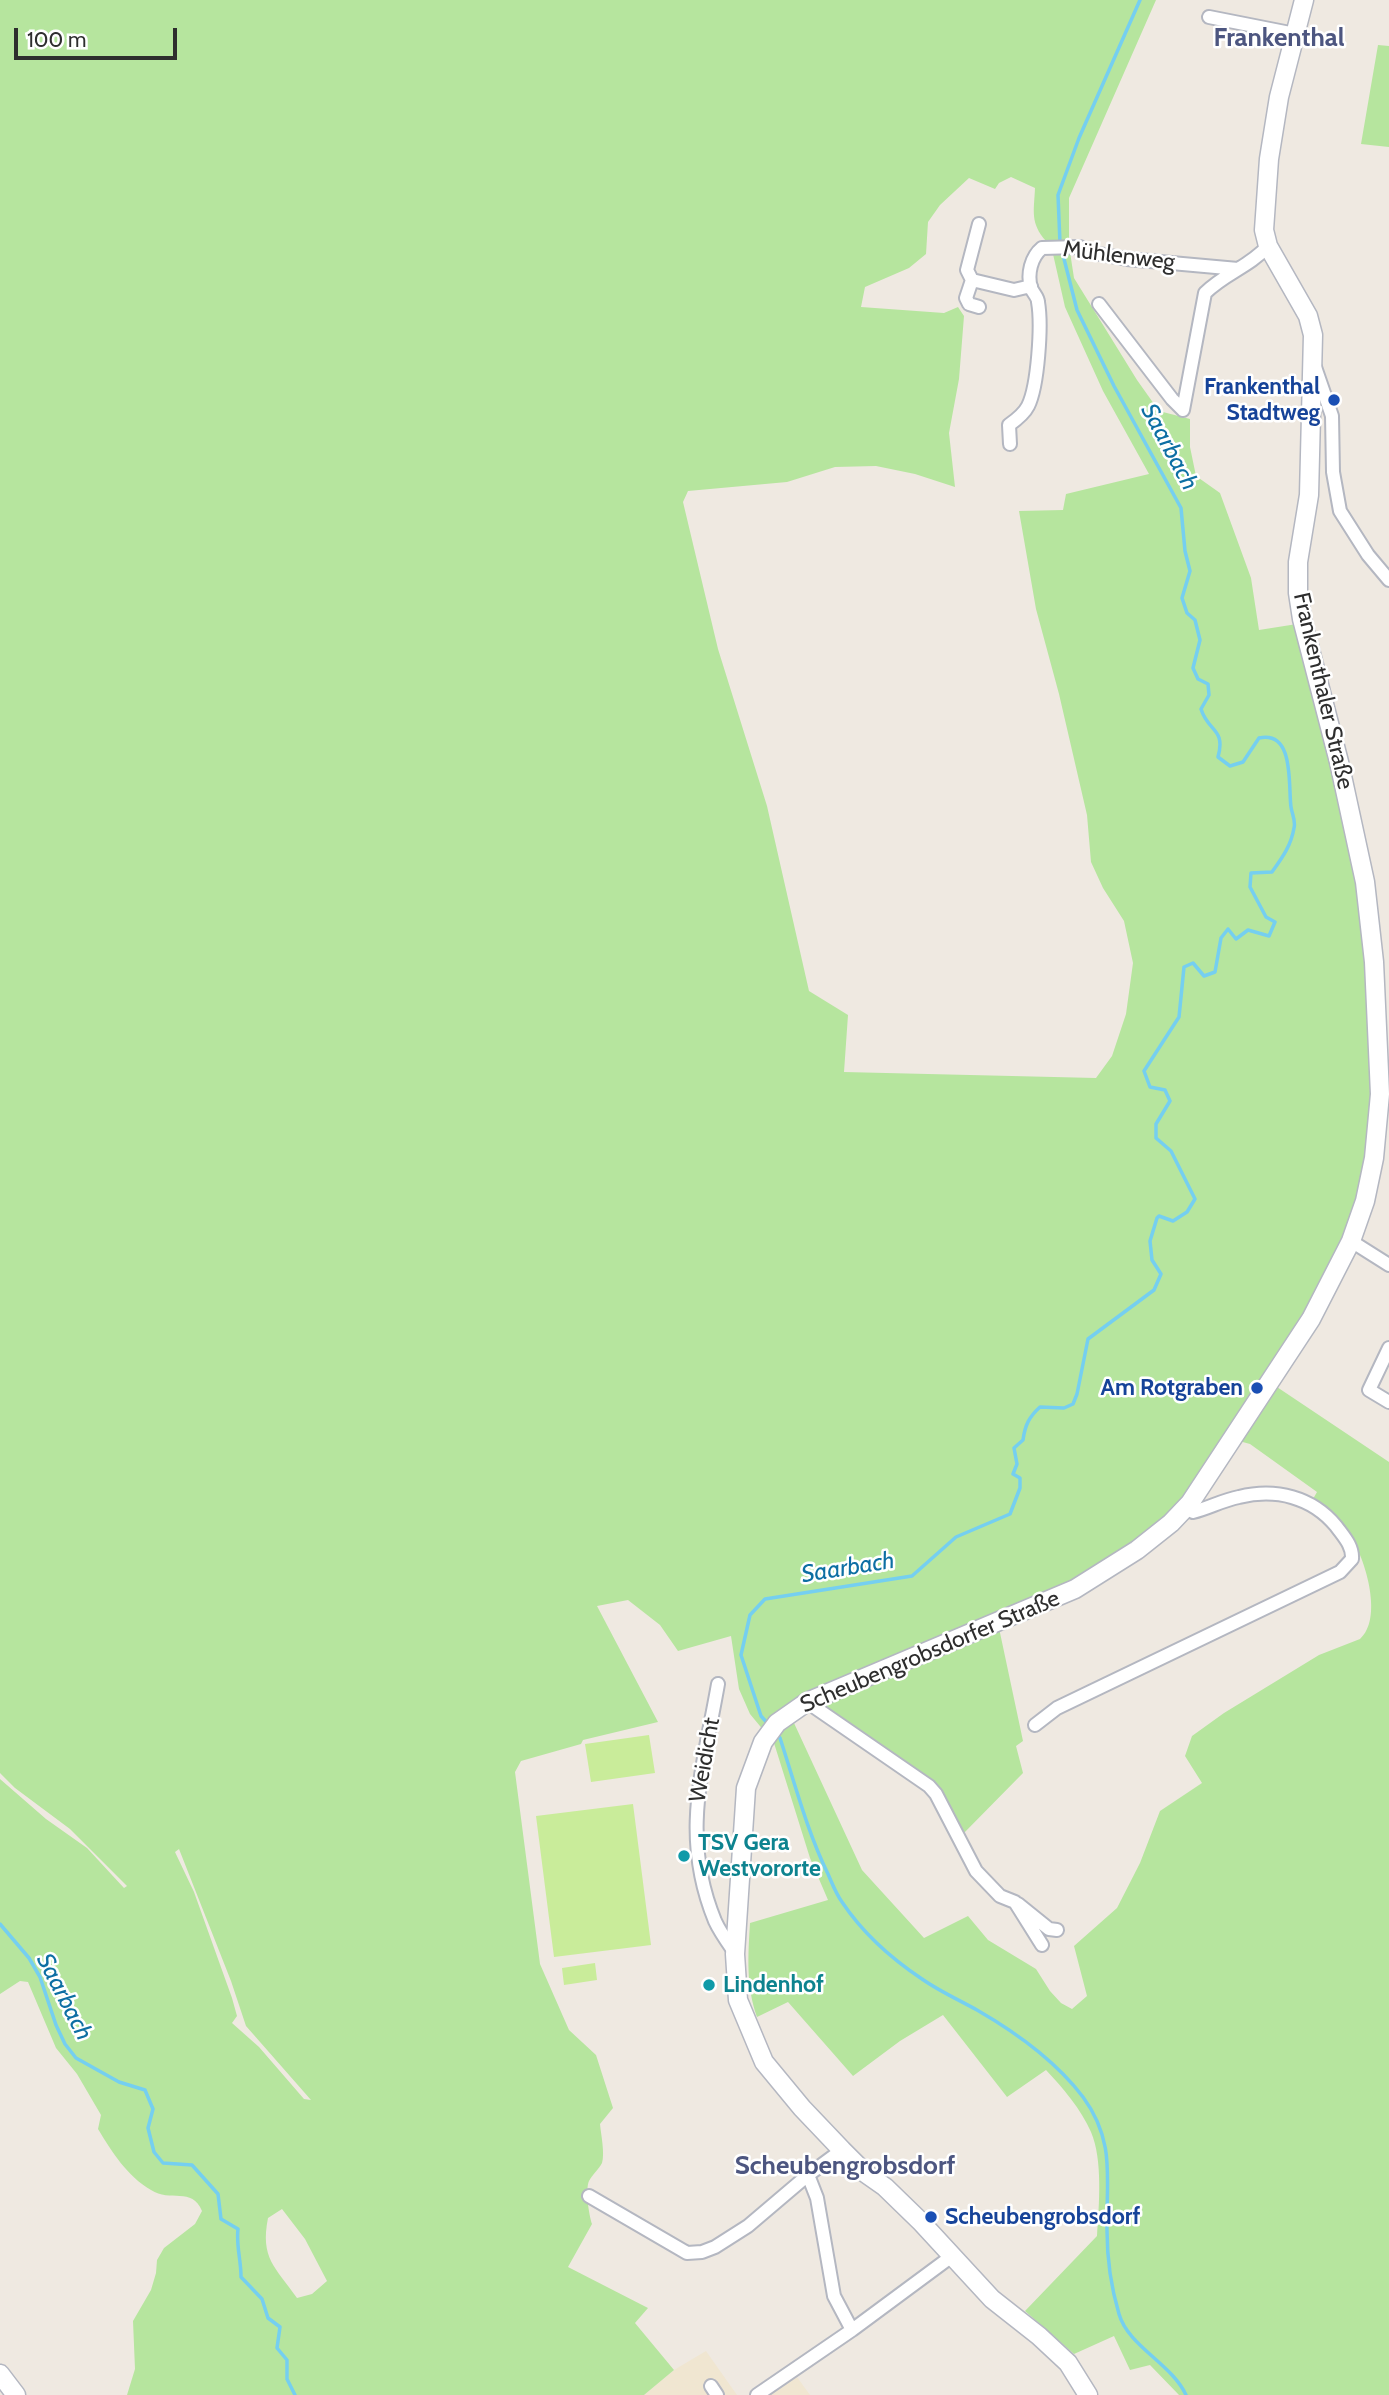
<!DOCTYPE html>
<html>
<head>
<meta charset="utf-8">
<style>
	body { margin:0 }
	#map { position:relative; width:1389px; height:2395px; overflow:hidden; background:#efe9e1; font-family:Cabin,sans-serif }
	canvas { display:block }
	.scale { position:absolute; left:14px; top:28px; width:163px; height:32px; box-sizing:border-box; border:4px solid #2e2e2e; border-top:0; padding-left:9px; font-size:21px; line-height:24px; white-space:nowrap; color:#2e2e2e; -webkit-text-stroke:5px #fff; paint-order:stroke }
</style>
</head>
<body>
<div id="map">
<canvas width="1389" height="2395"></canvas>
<div class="scale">100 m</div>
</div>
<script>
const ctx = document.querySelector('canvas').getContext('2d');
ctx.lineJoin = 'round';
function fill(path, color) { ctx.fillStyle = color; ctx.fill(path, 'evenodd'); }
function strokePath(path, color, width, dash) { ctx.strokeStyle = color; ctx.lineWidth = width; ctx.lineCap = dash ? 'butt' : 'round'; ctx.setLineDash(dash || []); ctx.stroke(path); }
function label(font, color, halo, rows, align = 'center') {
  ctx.font = font + ' Cabin,sans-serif'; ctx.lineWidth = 5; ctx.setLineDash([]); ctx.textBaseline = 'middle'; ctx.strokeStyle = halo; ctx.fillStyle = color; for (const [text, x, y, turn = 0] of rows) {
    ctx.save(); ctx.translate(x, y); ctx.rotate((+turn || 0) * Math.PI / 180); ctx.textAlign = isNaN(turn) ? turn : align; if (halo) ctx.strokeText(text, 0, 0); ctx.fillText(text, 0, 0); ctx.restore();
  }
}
const education = new Path2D(`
	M 706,2351 L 737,2395 L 644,2395 L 674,2370 Z
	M 797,2377 L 810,2395 L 771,2395 Z`);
const green = new Path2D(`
	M 0,0 L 1156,0 L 1069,198 L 1069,240 L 1046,241 C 1030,223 1034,211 1035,188 L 1011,177 L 999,183 L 995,189 L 969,178 L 940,205 L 928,222 L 926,254 L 909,268 L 865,287 L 861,307 L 944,313 L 958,307 L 964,316 L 959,379 L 949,433 L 955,487 L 915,474 L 876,466 L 835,467 L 787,482 L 688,491 L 683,502 L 718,649 L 767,806 L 809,991 L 848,1015 L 844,1072 L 1096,1078 L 1112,1056 L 1126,1014 L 1133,963 L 1124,921 L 1103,888 L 1091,862 L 1087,815 L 1059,694 L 1036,609 L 1019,511 L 1063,510 L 1066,494 L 1149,474 L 1103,391 L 1065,307 L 1053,254 L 1070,252 L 1074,278 L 1137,380 L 1159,411 L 1190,419 L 1190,447 L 1196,476 L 1220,493 L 1251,578 L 1259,630 L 1297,624 L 1350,838 L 1368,954 L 1374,1091 L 1368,1156 L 1358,1203 L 1336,1257 L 1309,1309 L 1265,1379 L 1389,1462 L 1389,2395 L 1179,2395 L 1150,2365 L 1130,2370 L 1114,2336 L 1074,2354 L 1025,2311 L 1097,2236 C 1099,2205 1103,2160 1091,2132 C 1081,2109 1063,2088 1046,2070 L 1007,2097 L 943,2015 L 900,2041 L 853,2076 L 788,2002 L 757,2017 C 746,1986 748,1956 750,1923 L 828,1900 L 810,1858 L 774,1743 L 750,1714 L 739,1689 L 731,1636 L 678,1651 L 660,1625 L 628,1600 L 597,1606 L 658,1722 L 583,1740 L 581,1744 L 521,1761 L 515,1772 L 540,1964 L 569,2030 L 596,2055 L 613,2108 L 600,2124 C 601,2135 605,2153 602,2163 C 599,2169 592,2175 589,2181 C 585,2190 589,2215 592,2224 L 568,2267 L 648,2308 L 635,2323 L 674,2370 L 644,2395 L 127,2395 L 135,2369 L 133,2321 L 151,2290 L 156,2273 L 157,2260 L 164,2248 L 195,2224 L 202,2211 C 192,2186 170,2203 151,2190 C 127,2176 112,2152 98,2129 L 101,2115 L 77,2074 L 56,2048 L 28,1982 L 20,1981 L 0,1994 L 0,1779 L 46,1819 L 87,1848 L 124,1888 L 127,1886 L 70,1829 L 15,1788 L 0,1773 ZM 1239,1441 L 1250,1444 L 1317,1492 L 1313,1499 C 1325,1512 1343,1524 1352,1539 C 1366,1561 1383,1619 1360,1639 L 1319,1655 L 1224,1713 L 1192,1736 L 1185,1756 L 1202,1783 L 1160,1811 L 1140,1863 L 1117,1908 L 1074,1946 L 1087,1996 L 1072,2009 L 1061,2003 L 1050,1991 L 1036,1969 L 988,1940 L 968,1916 L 924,1938 L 862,1870 L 794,1723 L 820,1705 L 934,1784 L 962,1835 L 1023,1773 L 1016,1746 L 1023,1741 L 999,1628 L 1072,1599 L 1120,1572 L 1163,1537 ZM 179,1849 L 231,1981 L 246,2026 L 311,2100 L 304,2099 L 259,2047 L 232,2023 L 237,2016 L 232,1998 L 194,1892 L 175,1852 ZM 282,2209 L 305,2239 L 327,2281 L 312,2294 L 297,2298 C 275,2267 260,2258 268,2218 Z
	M 1378,45 L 1389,46 L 1389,147 L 1361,144 Z`);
const pitch = new Path2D(`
	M 649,1735 L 655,1773 L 591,1782 L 585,1744 Z
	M 633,1804 L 651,1945 L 554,1957 L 536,1816 Z
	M 595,1963 L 597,1980 L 564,1985 L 562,1968 Z`);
const stream = new Path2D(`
	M 1060,243 L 1058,195 L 1079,138 L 1140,0
	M 769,1725 L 761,1716 L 741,1655 L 750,1615 L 765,1599 L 912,1576 L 956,1537 L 1010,1514 L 1020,1488 L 1020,1478 L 1013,1474 L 1017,1464 L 1014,1448 L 1023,1440 C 1025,1425 1029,1417 1040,1407 L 1064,1408 L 1073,1404 L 1077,1394 L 1088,1339 L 1154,1290 L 1161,1274 L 1152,1260 L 1150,1241 L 1157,1218 L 1159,1216 L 1173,1221 L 1187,1212 L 1195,1199 L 1171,1151 L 1156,1138 L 1156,1124 L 1170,1101 L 1165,1090 L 1150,1087 L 1144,1071 L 1179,1017 L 1184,967 L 1193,963 L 1204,976 L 1215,972 L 1221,938 L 1228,929 L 1236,939 L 1248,930 L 1269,936 L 1275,922 L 1266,917 L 1250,887 L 1251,873 L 1272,872 C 1282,858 1291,846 1294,828 C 1296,821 1292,814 1291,807 C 1288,786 1295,730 1259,738 L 1243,762 L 1230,766 L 1218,757 C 1226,728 1208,732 1201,709 L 1209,695 L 1208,684 L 1198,679 L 1193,668 L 1200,640 L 1195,620 L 1187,613 L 1182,598 L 1190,571 L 1185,551 L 1181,508 L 1114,386 L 1077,310 L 1062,251
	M 776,1734 L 780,1738 C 795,1784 807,1831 828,1874 C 832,1883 836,1894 842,1902 C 862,1932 892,1959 922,1979 C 939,1991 959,2000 977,2010 C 1017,2033 1055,2060 1083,2097 C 1116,2142 1106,2179 1107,2230 C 1107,2257 1111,2287 1119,2314 C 1128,2346 1172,2364 1186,2395
	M 0,1924 L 29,1958 L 40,1977 L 56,2025 L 65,2044 L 76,2058 L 119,2082 L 145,2090 L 153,2109 L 148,2128 L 154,2152 L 163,2163 L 192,2165 L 218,2194 L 221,2219 L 238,2229 C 236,2246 241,2259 241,2277 L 262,2299 L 268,2318 L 280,2327 L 277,2348 L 287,2360 L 287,2379 L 295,2395`);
const minor = new Path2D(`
	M 1209,17 L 1295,34
	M 979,224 L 967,270 L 972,280 L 966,298 L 969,304 L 979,307
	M 972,280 L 1014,290 L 1031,286
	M 1099,304 L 1172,399 L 1183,410
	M 1315,367 L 1332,416 L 1333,472 L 1340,511 L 1368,555 L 1389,580
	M 1183,410 L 1205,293 C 1225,273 1249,267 1268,246
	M 1010,444 L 1009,425 C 1016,420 1024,414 1028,406 C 1038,386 1042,325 1038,302 C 1038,297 1033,293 1031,288 C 1027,274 1031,257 1042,248 L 1080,247 L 1094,253 L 1127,259 L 1238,269
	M 1351,1241 L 1389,1265
	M 1389,1348 L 1369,1390 L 1389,1402
	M 718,1684 C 703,1770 680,1836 715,1921 C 720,1932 728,1943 735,1953
	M 807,1702 L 929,1786 L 936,1794 L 976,1871 L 1000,1896 L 1015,1902 L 1042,1945
	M 1035,1725 L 1057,1708 L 1340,1572 L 1352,1559 C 1353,1546 1344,1537 1336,1526 C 1312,1497 1276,1488 1239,1497 C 1223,1500 1209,1508 1193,1512 L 1185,1508
	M 1018,1904 L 1049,1929 L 1057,1930
	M 808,2175 L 817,2198 L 834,2296 L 852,2330
	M 589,2196 L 687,2253 L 702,2252 L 715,2247 L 748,2226 L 808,2175 L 842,2150
	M 711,2386 L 717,2395
	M 757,2395 L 852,2330 L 952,2256`);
const secondary = new Path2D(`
	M 0,2374 L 16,2395
	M 1088,2395 L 1068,2363 L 1039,2336 L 992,2299 L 920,2221 L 885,2187 L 865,2173 L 842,2150 L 802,2108 L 764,2062 L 738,2000 L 735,1954 L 746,1788 L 763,1742 L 777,1723 L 807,1702 L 1075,1589 L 1137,1550 L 1171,1523 L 1190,1503 L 1311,1319 L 1351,1241 L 1365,1201 L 1374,1158 L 1380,1094 L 1374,962 L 1365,882 L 1339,762 L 1302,619 L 1298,593 L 1298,562 L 1309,495 L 1313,335 L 1308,316 L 1268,246 L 1264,230 L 1269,159 L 1279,97 L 1304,0`);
const markers = [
	[1334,400,7,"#1a4fb4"],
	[1257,1388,7,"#1a4fb4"],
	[684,1856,7,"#0f9aa8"],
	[709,1985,7,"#0f9aa8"],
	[931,2217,7,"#1a4fb4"]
];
const streetNames = [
	["Mühlenweg",1119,256,7],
	["Frankenthaler Straße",1323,691,77],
	["Scheubengrobsdorfer Straße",930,1652,-23],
	["Weidicht",705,1760,-80]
];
const transitNames = [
	["Frankenthal",1320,387],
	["Stadtweg",1320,413],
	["Am Rotgraben",1243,1388],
	["Scheubengrobsdorf",945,2217,"left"]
];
const cultureNames = [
	["TSV Gera",698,1843],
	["Westvororte",698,1869],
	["Lindenhof",723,1985]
];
const waterNames = [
	["Saarbach",1169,447,62],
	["Saarbach",848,1568,-9],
	["Saarbach",64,1997,63]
];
const quarterNames = [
	["Frankenthal",1279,38],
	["Scheubengrobsdorf",845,2166]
];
fill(education, '#f0e6d1');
fill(green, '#b6e59e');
fill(pitch, '#c9ec9a');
strokePath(stream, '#75cff0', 3.5);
strokePath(minor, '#b4b7c1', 16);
strokePath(secondary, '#b4b7c1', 21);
strokePath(minor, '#fff', 12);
strokePath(secondary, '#fff', 18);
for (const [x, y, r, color] of markers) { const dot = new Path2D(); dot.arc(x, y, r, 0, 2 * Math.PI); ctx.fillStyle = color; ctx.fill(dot); strokePath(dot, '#fff', 2.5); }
label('23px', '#2e2e2e', '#fff', streetNames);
label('bold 23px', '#164399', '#fff', transitNames, 'right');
label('bold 23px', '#0d838f', '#fff', cultureNames, 'left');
label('italic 24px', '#0d6fa3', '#fff', waterNames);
label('bold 26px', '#4d5680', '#fff', quarterNames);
</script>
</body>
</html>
